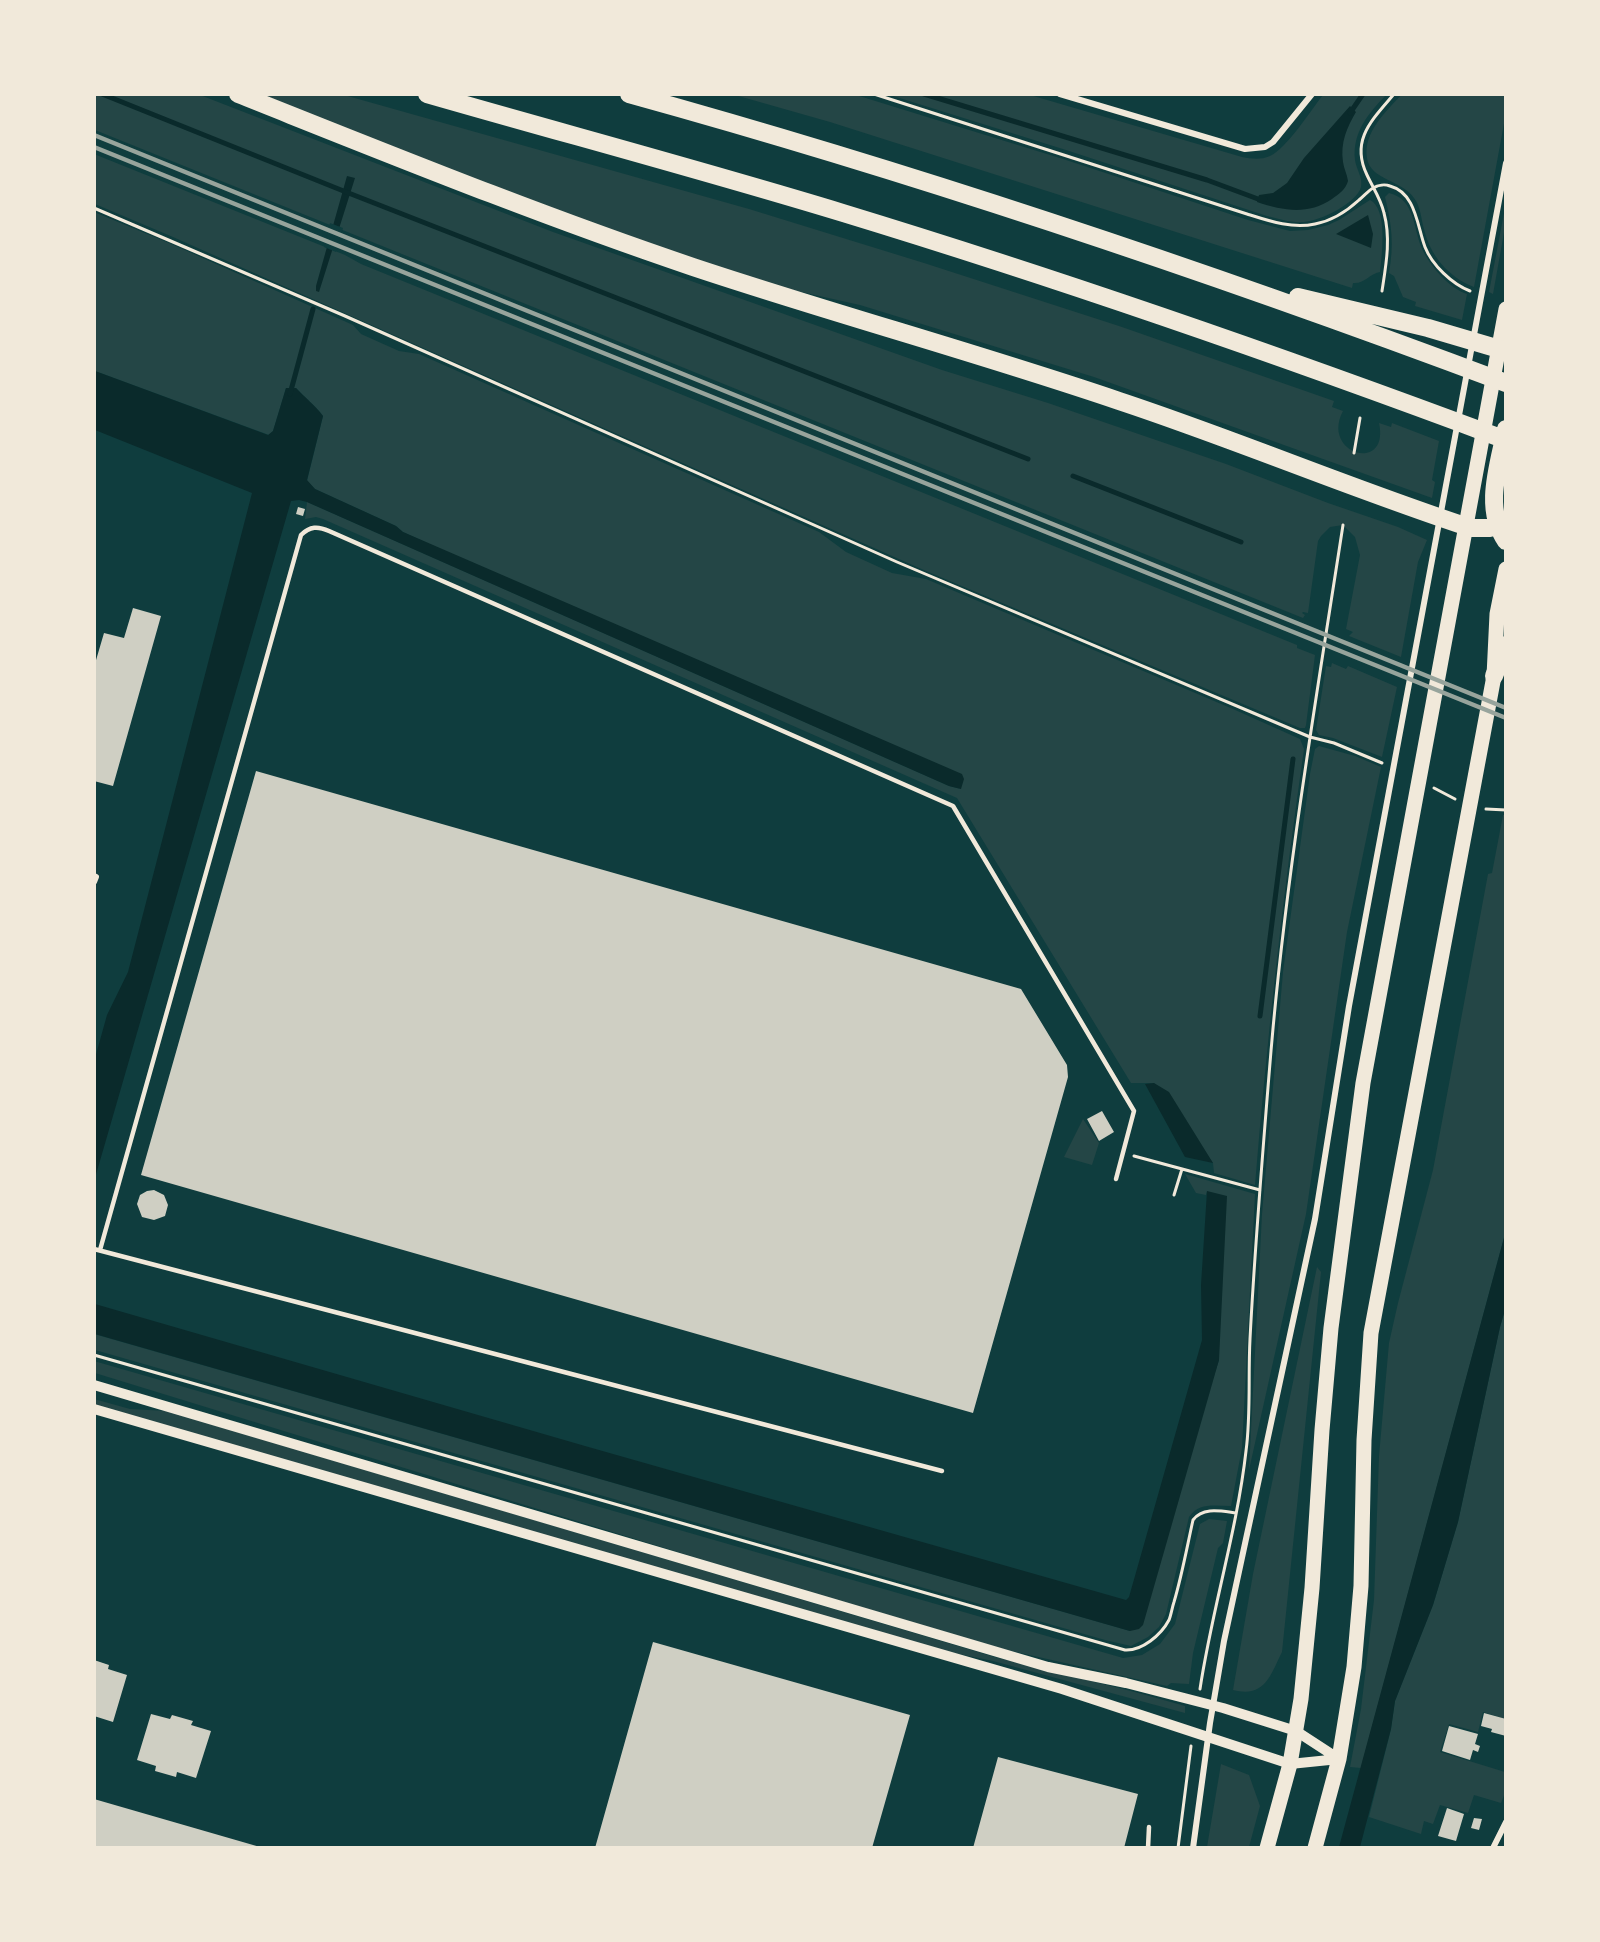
<!DOCTYPE html>
<html>
<head>
<meta charset="utf-8">
<style>
	body { margin:0 }
	#map { position:relative; width:1600px; height:1942px; overflow:hidden; background:#0f3d3e; font-family:"Roboto Serif",serif }
	canvas { display:block }
	.frame { position:absolute; inset:0; border:96px solid #f1e9da; pointer-events:none }
</style>
</head>
<body>
<div id="map">
<canvas width="1600" height="1942"></canvas>
<div class="frame"></div>
</div>
<script>
const ctx = document.querySelector('canvas').getContext('2d');
ctx.lineJoin = 'round';
function fill(path, color) { ctx.fillStyle = color; ctx.fill(path, 'evenodd'); }
function strokePath(path, color, width, dash) { ctx.strokeStyle = color; ctx.lineWidth = width; ctx.lineCap = dash ? 'butt' : 'round'; ctx.setLineDash(dash || []); ctx.stroke(path); }
const green = new Path2D(`
	M 1402,94 L 1505,95 L 1505,118 L 1474,287 C 1448,277 1430,255 1424,229 C 1421,219 1421,207 1414,198 C 1402,180 1370,180 1367,158 C 1363,132 1386,112 1402,94 Z
	M 94,95 L 200,95 L 553,232 L 942,370 L 1048,403 L 1226,464 L 1328,503 L 1398,527 L 1427,540 L 1418,562 L 1401,657 L 1349,636 L 1353,632 L 1346,629 L 1360,555 L 1355,537 L 1343,525 L 1330,527 L 1321,536 L 1318,541 L 1308,613 L 1303,612 L 1302,613 L 1305,615 L 1303,618 L 95,130 Z
	M 254,95 L 344,95 L 749,209 L 924,263 L 1119,326 L 1334,401 L 1332,407 L 1343,411 C 1320,454 1390,474 1379,423 L 1391,427 L 1392,423 L 1439,441 L 1432,480 L 1435,482 L 1432,498 L 1094,377 L 860,305 L 779,287 L 656,248 Z
	M 735,95 L 856,95 L 1063,159 L 1248,220 L 1290,231 L 1308,230 L 1328,225 L 1339,220 L 1370,200 C 1388,209 1382,255 1380,272 C 1369,274 1365,284 1353,283 L 1352,288 L 830,122 Z
	M 890,95 L 1030,95 L 1242,157 C 1252,159 1261,160 1270,156 C 1287,148 1311,110 1323,95 L 1386,95 C 1369,113 1352,132 1355,160 C 1356,169 1363,177 1361,187 C 1357,203 1320,221 1304,222 C 1291,223 1279,219 1267,216 L 1066,150 Z
	M 94,154 L 345,255 L 361,264 L 1297,645 L 1297,648 L 1315,655 L 1306,725 L 1305,728 L 1300,728 L 926,571 L 173,237 L 95,204 Z
	M 1389,193 C 1416,199 1413,231 1423,251 C 1432,268 1449,288 1467,294 L 1462,320 L 1415,306 L 1416,302 L 1403,297 L 1394,276 L 1389,273 C 1394,245 1392,225 1385,197 Z
	M 1505,208 L 1505,227 L 1493,294 L 1489,292 Z
	M 94,212 L 169,243 L 353,325 L 361,334 L 399,351 L 419,354 L 819,532 L 846,552 L 892,573 L 926,579 L 1233,709 L 1300,739 L 1304,749 C 1283,894 1267,1039 1255,1185 L 1214,1173 L 1213,1163 L 1154,1083 L 1131,1083 L 957,798 L 323,519 L 316,517 L 305,519 L 307,502 L 949,786 L 961,789 L 403,532 L 396,526 L 315,489 L 307,481 L 323,416 C 315,405 305,398 296,388 L 286,388 L 273,431 L 269,435 L 95,371 Z
	M 1332,663 L 1346,669 L 1348,666 L 1397,687 L 1382,757 L 1333,738 L 1319,735 L 1316,730 L 1326,666 L 1331,667 Z
	M 1319,746 L 1355,756 L 1381,767 L 1347,932 L 1306,1214 L 1249,1470 L 1262,1214 L 1283,972 L 1310,774 L 1315,749 Z
	M 1503,815 L 1505,815 L 1505,1234 L 1361,1768 L 1350,1767 L 1361,1709 L 1374,1600 L 1379,1456 L 1389,1343 L 1398,1303 L 1433,1170 L 1488,874 L 1492,873 Z
	M 1083,1119 L 1099,1143 L 1092,1165 L 1064,1157 Z
	M 1185,1174 L 1255,1194 L 1242,1448 L 1231,1506 C 1215,1506 1199,1502 1189,1517 L 1166,1614 L 1159,1627 L 1148,1637 L 1131,1646 L 1105,1640 L 95,1350 L 94,1334 L 1130,1631 L 1219,1360 L 1207,1191 L 1206,1195 L 1196,1193 Z
	M 1317,1267 L 1321,1272 L 1282,1652 C 1270,1676 1265,1698 1233,1690 L 1253,1574 Z
	M 1505,1310 L 1505,1719 L 1483,1712 L 1478,1732 L 1449,1724 L 1440,1752 L 1505,1772 L 1505,1793 L 1501,1803 L 1474,1795 L 1468,1813 L 1440,1805 L 1433,1824 L 1424,1821 L 1421,1834 L 1369,1817 L 1391,1729 L 1395,1701 L 1433,1605 L 1458,1522 L 1500,1327 Z
	M 94,1361 L 1123,1658 L 1142,1655 L 1160,1644 L 1175,1624 L 1200,1524 L 1209,1519 L 1227,1521 L 1223,1543 L 1218,1548 L 1193,1653 L 1189,1684 L 1171,1683 L 1167,1686 L 1003,1649 L 782,1584 L 95,1373 Z
	M 94,1399 L 130,1409 L 167,1411 L 995,1657 L 1135,1692 L 1185,1706 L 1185,1713 L 993,1661 L 949,1652 L 95,1406 Z
	M 1221,1764 L 1249,1775 L 1260,1806 L 1249,1847 L 1207,1847 Z`);
const water = new Path2D(`
	M 1350,106 L 1356,112 C 1347,127 1340,143 1343,162 C 1344,169 1347,174 1348,181 C 1346,189 1339,194 1332,199 C 1308,215 1284,211 1257,202 L 1259,195 L 1273,193 L 1287,183 L 1304,158 Z
	M 347,176 L 355,178 L 319,292 L 316,291 L 316,286 Z
	M 1368,215 L 1373,234 L 1371,248 L 1336,234 Z
	M 95,371 L 268,435 L 273,431 L 286,388 L 296,388 C 305,398 315,405 323,416 L 307,480 L 315,489 L 396,526 L 403,532 L 962,774 L 964,779 L 961,789 L 949,786 L 307,502 L 299,500 L 291,501 L 95,1178 L 95,1058 L 107,1015 L 128,972 L 252,493 L 95,430 Z
	M 1154,1083 L 1169,1092 L 1213,1163 L 1185,1157 L 1145,1084 Z
	M 1207,1191 L 1227,1196 L 1219,1360 L 1143,1625 L 1139,1629 L 1130,1631 L 95,1334 L 95,1304 L 585,1446 L 1126,1600 L 1129,1597 L 1202,1340 L 1201,1285 Z
	M 1505,1234 L 1505,1310 L 1500,1327 L 1458,1522 L 1433,1605 L 1395,1701 L 1391,1729 L 1360,1847 L 1339,1847 Z`);
const pier = new Path2D(`
	M 330,223 L 343,228 L 336,252 L 324,247 Z`);
const stream = new Path2D(`
	M 102,94 L 346,192 L 1028,459
	M 924,94 L 1207,180 L 1258,199 L 1265,199
	M 1350,113 L 1363,94
	M 290,394 L 313,309
	M 1073,476 L 1241,542
	M 1260,1016 L 1293,759`);
const building = new Path2D(`
	M 298,507 L 305,509 L 303,516 L 296,514 Z
	M 133,608 L 161,616 L 113,786 L 94,781 L 94,667 L 104,633 L 124,638 Z
	M 256,771 L 1021,989 L 1067,1065 L 1068,1077 L 973,1413 L 141,1175 Z
	M 1102,1111 L 1114,1132 L 1099,1141 L 1087,1119 Z
	M 154,1190 L 164,1195 L 168,1205 L 165,1216 L 154,1220 L 142,1217 L 137,1204 L 140,1195 L 147,1191 Z
	M 653,1642 L 910,1715 L 872,1848 L 595,1848 Z
	M 94,1660 L 109,1665 L 108,1669 L 127,1675 L 113,1722 L 94,1716 Z
	M 1484,1713 L 1506,1719 L 1506,1736 L 1491,1732 L 1492,1729 L 1481,1726 Z
	M 151,1714 L 170,1719 L 172,1715 L 193,1721 L 191,1725 L 211,1731 L 196,1778 L 177,1772 L 176,1777 L 155,1771 L 156,1766 L 137,1760 Z
	M 1449,1726 L 1478,1734 L 1475,1744 L 1480,1746 L 1478,1752 L 1473,1750 L 1470,1760 L 1442,1751 Z
	M 998,1757 L 1138,1794 L 1124,1848 L 973,1848 Z
	M 94,1799 L 260,1847 L 260,1848 L 94,1848 Z
	M 1447,1808 L 1464,1814 L 1456,1841 L 1438,1836 Z
	M 1474,1818 L 1482,1819 L 1479,1830 L 1471,1828 Z`);
const path = new Path2D(`
	M 874,94 L 1247,214 C 1269,221 1292,229 1315,224 C 1331,221 1347,211 1359,200 C 1364,196 1368,191 1373,188 C 1378,185 1385,184 1390,186 C 1416,193 1417,226 1425,247 C 1432,265 1452,284 1470,291
	M 94,208 L 345,316 L 897,562 L 1310,737 L 1334,743 L 1382,763
	M 1382,291 C 1386,265 1391,239 1384,213 C 1381,199 1373,188 1367,175 C 1350,140 1372,120 1394,94
	M 1354,453 L 1360,418
	M 1434,788 L 1455,799
	M 1486,809 L 1506,810
	M 1134,1156 L 1260,1190
	M 1174,1195 L 1182,1169
	M 94,1355 L 1125,1650 C 1142,1651 1161,1635 1169,1620 C 1171,1615 1172,1608 1174,1602 C 1182,1575 1187,1547 1193,1520 C 1203,1507 1220,1511 1236,1513
	M 1200,1689 C 1212,1609 1237,1531 1246,1451 C 1251,1415 1248,1376 1250,1339 C 1255,1243 1263,1147 1271,1051 C 1286,875 1316,700 1343,525
	M 1178,1848 L 1191,1746`);
const service = new Path2D(`
	M 94,1249 L 942,1471
	M 100,1250 L 301,535 C 310,526 318,526 329,531 L 953,806 L 1134,1111 L 1116,1179
	M 1148,1848 L 1149,1827`);
const minor = new Path2D(`
	M 1060,94 L 1245,149 L 1265,147 L 1273,142 L 1312,94
	M 94,876 L 96,877 L 94,882
	M 1193,1848 L 1210,1723 L 1224,1641 L 1315,1219 L 1349,1006 L 1506,163
	M 1493,1848 L 1506,1822`);
const tertiary = new Path2D(`
	M 94,1385 L 1048,1667 L 1126,1683 L 1223,1708 L 1296,1731 L 1339,1759
	M 94,1409 L 1062,1689 L 1290,1764 L 1339,1759`);
const primary = new Path2D(`
	M 1267,1848 L 1290,1764 L 1301,1699 L 1312,1588 L 1322,1430 L 1331,1328 L 1363,1083 L 1506,309
	M 1315,1848 L 1339,1759 L 1354,1667 L 1361,1586 L 1364,1440 L 1371,1333 L 1494,676 L 1497,614 L 1506,569`);
const motorway = new Path2D(`
	M 238,94 C 389,154 539,215 693,267 C 834,314 978,353 1119,401 C 1237,440 1352,489 1471,528 L 1489,528 L 1506,523
	M 427,94 C 566,134 705,171 843,213 C 1066,281 1287,358 1506,440
	M 629,94 C 926,176 1218,275 1506,383
	M 1298,297 L 1428,328 L 1506,351
	M 1506,429 C 1499,465 1483,508 1506,541
	M 1494,676 L 1506,645`);
const rail = new Path2D(`
	M 94,135 L 1506,708
	M 94,147 L 1506,718`);
fill(green, '#244646');
fill(water, '#0a2a2b');
fill(pier, '#0f3d3e');
strokePath(stream, '#0a2a2b', 5);
fill(building, '#cfcfc3');
strokePath(path, '#f1e9da', 3);
strokePath(service, '#f1e9da', 4.5);
strokePath(minor, '#f1e9da', 6);
strokePath(tertiary, '#f1e9da', 10);
strokePath(primary, '#f1e9da', 15);
strokePath(motorway, '#f1e9da', 18);
strokePath(rail, '#97a49c', 4.5);
</script>
</body>
</html>
